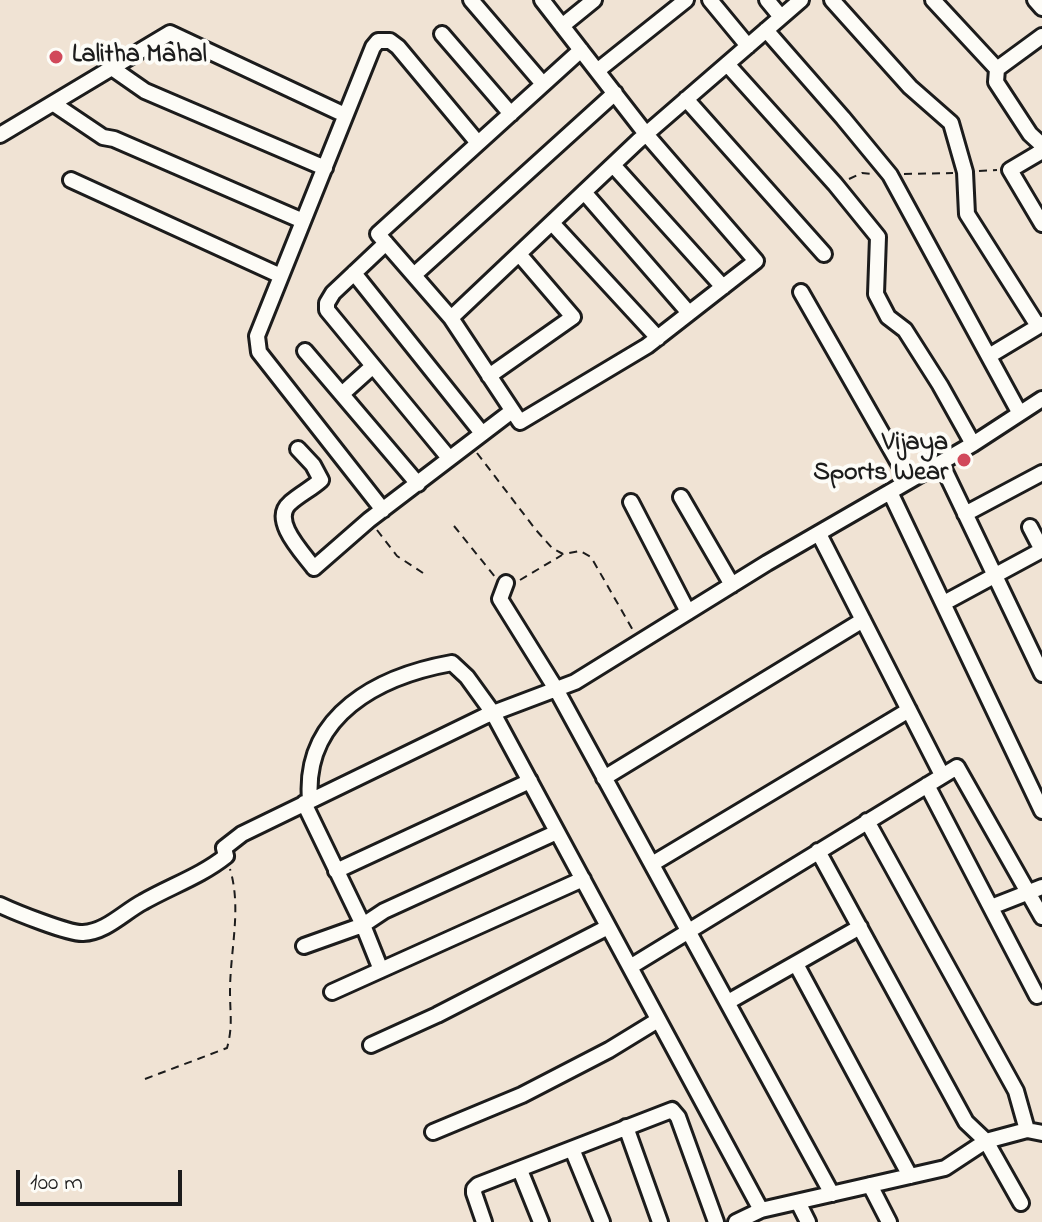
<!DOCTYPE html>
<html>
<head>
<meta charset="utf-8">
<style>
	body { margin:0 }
	#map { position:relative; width:1042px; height:1222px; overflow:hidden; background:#f0e3d4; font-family:"Indie Flower",sans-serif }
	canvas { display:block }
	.scale { position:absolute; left:16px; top:1170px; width:166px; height:36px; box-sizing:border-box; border:4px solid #1c1c1c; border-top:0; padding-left:10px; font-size:24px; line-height:28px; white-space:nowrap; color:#1c1c1c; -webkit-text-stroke:6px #fdfcf7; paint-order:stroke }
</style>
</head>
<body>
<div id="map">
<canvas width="1042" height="1222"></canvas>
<div class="scale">100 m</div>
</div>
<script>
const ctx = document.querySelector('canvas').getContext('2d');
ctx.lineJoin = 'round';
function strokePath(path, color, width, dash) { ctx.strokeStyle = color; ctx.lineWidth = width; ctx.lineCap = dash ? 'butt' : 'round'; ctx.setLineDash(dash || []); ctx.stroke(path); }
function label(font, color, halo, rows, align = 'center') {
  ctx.font = font + ' "Indie Flower",sans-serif'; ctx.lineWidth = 8; ctx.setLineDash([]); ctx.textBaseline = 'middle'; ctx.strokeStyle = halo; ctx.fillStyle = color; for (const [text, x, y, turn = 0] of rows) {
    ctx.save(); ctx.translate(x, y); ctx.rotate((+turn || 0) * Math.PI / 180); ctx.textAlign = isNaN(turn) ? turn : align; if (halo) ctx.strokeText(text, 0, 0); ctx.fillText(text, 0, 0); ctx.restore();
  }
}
const path = new Path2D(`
	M 979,171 L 997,170
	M 904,174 L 953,173
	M 849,179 L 862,173 L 873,174
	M 477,453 L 536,530 L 552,548 L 563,554 L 580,551 L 591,557 L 634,632
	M 454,526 L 496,578
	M 377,530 L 397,556 L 423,573
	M 520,580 L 562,555
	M 145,1079 L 227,1048 C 233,1026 230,1014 230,992 C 230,950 242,909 230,869`);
const minor = new Path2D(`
	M 471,0 L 543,84
	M 542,0 L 646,134 L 756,261 L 647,346 L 520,422 L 451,318 L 378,234 L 581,50
	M 710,0 L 748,46
	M 767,0 L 781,17
	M 832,0 L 910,87 L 951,123 L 965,172 L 967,214 L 1038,326
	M 933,0 L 997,69 L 996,82 L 1030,134 L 1042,145
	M 1035,0 L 1042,8
	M 562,26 L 594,0
	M 766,30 L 843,118 L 890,175 L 1019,412
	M 442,34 L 511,114
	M 727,64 L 835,184 L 878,237 L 876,294 L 888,317 L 905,330 L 940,385 L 973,444
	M 112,68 L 145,91 L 325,168
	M 997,69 L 1042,36
	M 597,71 L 686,0
	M 686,99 L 824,254
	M 54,104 L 103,137 L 114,139 L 303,221
	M 0,135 L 170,33 L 345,115
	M 1042,151 L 1010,170 L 1042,224
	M 613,165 L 723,287
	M 71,180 L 281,276
	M 584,192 L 689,313
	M 552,223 L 658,338
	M 386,243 L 333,293 L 327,303 L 327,310 L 449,458
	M 354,273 L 481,432
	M 414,275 L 615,93
	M 801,292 L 909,481
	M 451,318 L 638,141 L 801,0
	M 305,351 L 418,484
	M 989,356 L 1042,324
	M 489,376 L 573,317 L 519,254
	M 342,394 L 373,366
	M 298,449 L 313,465 L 321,480 C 311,489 300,494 290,503 C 270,520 303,553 314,568 L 369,520 L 512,411
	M 941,463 L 1042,674
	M 890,492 L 1042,811
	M 681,497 L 732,585
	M 631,502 L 688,612
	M 383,510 L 259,352 L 257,336 L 373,47 L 378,41 L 390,41 L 398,47 L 478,143
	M 965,514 L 1042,473
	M 1030,527 L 1042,550
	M 819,534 L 942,775
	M 506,583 L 500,599 L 556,689 L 832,1194
	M 944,603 L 1042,550
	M 604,778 L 863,620
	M 927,785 L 1037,996
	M 310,800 C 303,715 379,676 452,663 L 467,677 L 493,713 L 761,1210
	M 304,803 L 363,925 L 381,970
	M 867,821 L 1016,1091 L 1027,1130
	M 818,851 L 966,1122 L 986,1141 L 1021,1203
	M 652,864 L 909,710
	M 336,871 L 530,781
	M 0,905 C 15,912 69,934 83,933 C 106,932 124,912 143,902 C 171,886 201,876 226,856 L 224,848 L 242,834 L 485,716 L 575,682 L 767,563 L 973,444 L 1042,399
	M 991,907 L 1042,887
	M 304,946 L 363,925 L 384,911 L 557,832
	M 796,964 L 910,1176
	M 630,967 L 957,767 L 1042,917
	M 332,992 L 583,879
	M 728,1002 L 860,927
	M 371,1045 L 437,1015 L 608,927
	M 626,1127 L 660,1222
	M 433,1132 L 522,1095 L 609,1050 L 658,1020
	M 572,1149 L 602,1222
	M 520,1170 L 541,1222
	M 870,1185 L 889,1222
	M 798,1202 L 808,1222
	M 484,1222 L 474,1193 L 474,1189 L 478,1185 L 672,1110 L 678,1117 L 716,1222
	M 736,1222 L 761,1210 L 945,1168 L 986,1141 L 1027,1130 L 1042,1133`);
const markers = [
	[56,57,8,"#d1495b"],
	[964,460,8,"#d1495b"]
];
const poiNames = [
	["Lalitha Mahal",72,57],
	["Vijaya",948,445,"right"],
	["Sports Wear",948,475,"right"]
];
strokePath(minor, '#1c1c1c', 20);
strokePath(path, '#1c1c1c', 2, [8, 6]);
strokePath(minor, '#fdfcf7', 14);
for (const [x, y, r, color] of markers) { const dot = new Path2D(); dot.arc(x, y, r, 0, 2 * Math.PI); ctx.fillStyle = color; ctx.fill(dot); strokePath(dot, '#fdfcf7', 3); }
label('bold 26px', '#1c1c1c', '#fdfcf7', poiNames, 'left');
</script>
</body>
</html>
